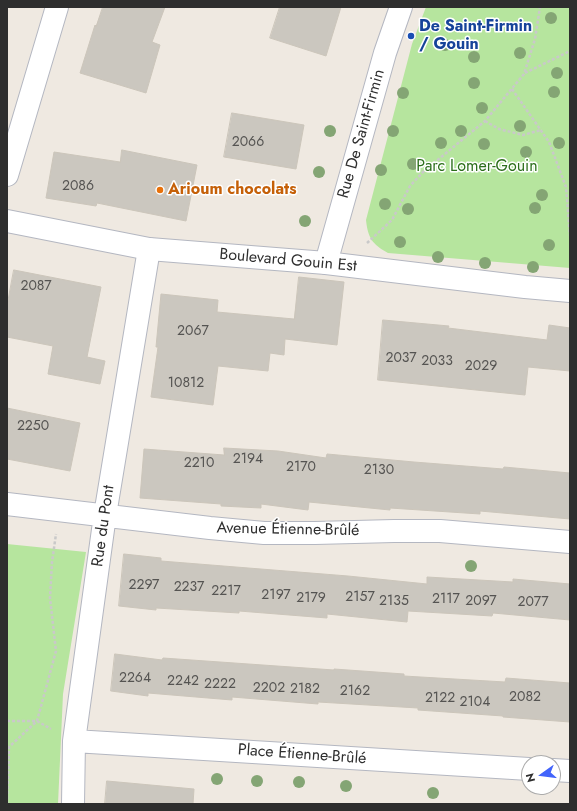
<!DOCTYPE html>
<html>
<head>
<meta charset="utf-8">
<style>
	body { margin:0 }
	#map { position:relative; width:577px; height:811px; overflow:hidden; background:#efe9e1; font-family:Jost,sans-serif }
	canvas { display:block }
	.frame { position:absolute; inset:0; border:8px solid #2e2e2e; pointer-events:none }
	.north { position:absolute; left:521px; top:755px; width:40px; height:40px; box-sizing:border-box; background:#fff; border:1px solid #ababab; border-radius:50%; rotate:256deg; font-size:11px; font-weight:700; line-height:16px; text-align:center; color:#2e2e2e }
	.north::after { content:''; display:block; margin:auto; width:14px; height:18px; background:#4264fb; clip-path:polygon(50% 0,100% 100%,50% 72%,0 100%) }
</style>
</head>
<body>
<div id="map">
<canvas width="577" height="811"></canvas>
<div class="frame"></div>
<div class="north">N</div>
</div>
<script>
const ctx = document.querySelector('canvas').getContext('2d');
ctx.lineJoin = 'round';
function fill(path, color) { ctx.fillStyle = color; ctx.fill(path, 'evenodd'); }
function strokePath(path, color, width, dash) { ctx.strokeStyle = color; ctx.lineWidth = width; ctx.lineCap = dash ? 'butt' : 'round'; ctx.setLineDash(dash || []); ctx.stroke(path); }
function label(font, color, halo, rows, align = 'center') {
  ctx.font = font + ' Jost,sans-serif'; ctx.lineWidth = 3; ctx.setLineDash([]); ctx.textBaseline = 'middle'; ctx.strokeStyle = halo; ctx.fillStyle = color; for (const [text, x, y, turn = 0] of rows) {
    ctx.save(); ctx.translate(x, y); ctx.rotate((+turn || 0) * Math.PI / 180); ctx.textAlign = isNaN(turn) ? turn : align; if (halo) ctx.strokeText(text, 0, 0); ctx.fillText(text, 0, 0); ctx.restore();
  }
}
const green = new Path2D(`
	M 426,7 L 570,7 L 570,268 L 388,253 C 372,244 368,238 366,220 L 412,44 Z
	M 7,544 L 86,552 L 63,694 L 58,804 L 7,804 Z`);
const building = new Path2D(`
	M 103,7 L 165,7 L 152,42 L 160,45 L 146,93 L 80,73 L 95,25 L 96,26 Z
	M 280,7 L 341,7 L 326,56 L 270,38 Z
	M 232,113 L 304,125 L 296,169 L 224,157 Z
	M 122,150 L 197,165 L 186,221 L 97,203 L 96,206 L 46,198 L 54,152 L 120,162 Z
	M 14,270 L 101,287 L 87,357 L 105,361 L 100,384 L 48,374 L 53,346 L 7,337 L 7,306 Z
	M 299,277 L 344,282 L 337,345 L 285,339 L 284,355 L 270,353 L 268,371 L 218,366 L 213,405 L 151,397 L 158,347 L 156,347 L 161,294 L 218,300 L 217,312 L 294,319 Z
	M 383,320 L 449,326 L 448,328 L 547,340 L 549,325 L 570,328 L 570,371 L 528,367 L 525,395 L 378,380 Z
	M 7,408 L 80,423 L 70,471 L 7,459 Z
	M 224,448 L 278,451 L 326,458 L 327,454 L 414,462 L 503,469 L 504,467 L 570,473 L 570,519 L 480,511 L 480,514 L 390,508 L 390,510 L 309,502 L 308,510 L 261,504 L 261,508 L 221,506 L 221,504 L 140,498 L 144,449 L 224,455 Z
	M 124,554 L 161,558 L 161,561 L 348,576 L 427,584 L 427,577 L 513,582 L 513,579 L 570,584 L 570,620 L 493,613 L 492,616 L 408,611 L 407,622 L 327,614 L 327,618 L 239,611 L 239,613 L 156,608 L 156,610 L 119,606 Z
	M 115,654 L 162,660 L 163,658 L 334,670 L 334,669 L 404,674 L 404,676 L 505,682 L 506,678 L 570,683 L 570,722 L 503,717 L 503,716 L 418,710 L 418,708 L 318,702 L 318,704 L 232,697 L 232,700 L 148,693 L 148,696 L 111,691 Z
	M 107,781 L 194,789 L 193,804 L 105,804 Z`);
const path = new Path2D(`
	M 525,73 L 570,51
	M 512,89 L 549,142 L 566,187 L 570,236
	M 485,121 L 499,129 L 523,135 L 541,130
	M 367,243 L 392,220 L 410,186 L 423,172 L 485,121 L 524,74 L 535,39 L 540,7
	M 7,721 L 37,721 L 51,729
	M 7,804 L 9,747 L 37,721 L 56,651 L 50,598 L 52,562 L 56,534`);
const street = new Path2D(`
	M 7,175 L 57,7
	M 326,263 L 385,53 L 401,7
	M 7,504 L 210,528 L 264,533 L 315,533 L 394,531 L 440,531 L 570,542
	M 74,741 L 529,769
	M 553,770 L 570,771
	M 73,804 L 74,741 L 105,515 L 149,249`);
const secondary = new Path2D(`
	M 7,221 L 149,249 L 326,263 L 525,287 L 570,291`);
const trees = [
	[551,18],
	[445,45],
	[520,53],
	[474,57],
	[557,73],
	[474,83],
	[554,92],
	[403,93],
	[482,108],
	[520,126],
	[330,131],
	[393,131],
	[461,131],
	[441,143],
	[559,143],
	[484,144],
	[526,152],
	[413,164],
	[381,170],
	[319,172],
	[542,195],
	[385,204],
	[535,208],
	[408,209],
	[305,221],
	[400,242],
	[549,245],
	[438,257],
	[485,263],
	[533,267],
	[471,566],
	[217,779],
	[257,781],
	[299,782],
	[346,786],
	[433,793]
];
const markers = [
	[411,36,4,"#1a4fb4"],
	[160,190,4,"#e8710a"]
];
const numberNames = [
	["2066",248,143],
	["2086",78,187],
	["2087",36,287],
	["2067",193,332],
	["2037",401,359],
	["2033",437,362],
	["2029",481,367],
	["10812",186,384],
	["2250",33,427],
	["2194",248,460],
	["2210",199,464],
	["2170",301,468],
	["2130",379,471],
	["2297",144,586],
	["2237",189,588],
	["2217",226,592],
	["2197",276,596],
	["2157",360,598],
	["2179",311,599],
	["2117",446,600],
	["2135",394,602],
	["2097",481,602],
	["2077",533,603],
	["2264",135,679],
	["2242",183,682],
	["2222",220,685],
	["2202",269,689],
	["2182",305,690],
	["2162",355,692],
	["2082",525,698],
	["2122",440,699],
	["2104",475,703]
];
const transitNames = [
	["De Saint-Firmin",419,27],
	["/ Gouin",419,45]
];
const streetNames = [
	["Rue De Saint-Firmin",362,134,-74],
	["Boulevard Gouin Est",288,261,5],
	["Rue du Pont",104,526,-82],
	["Avenue Étienne-Brûlé",288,530,1],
	["Place Étienne-Brûlé",302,755,4]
];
const parkNames = [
	["Parc Lomer-Gouin",477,167]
];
const foodNames = [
	["Arioum chocolats",168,190]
];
fill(green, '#b6e59e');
fill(building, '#cbc7bf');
strokePath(building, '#cbc5ba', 1);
strokePath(street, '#b4b7c1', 24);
strokePath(secondary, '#b4b7c1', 24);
strokePath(path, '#c9c9c9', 2.5, [3, 2]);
strokePath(street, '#fff', 22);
strokePath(secondary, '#fff', 22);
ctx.fillStyle = '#84a574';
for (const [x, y] of trees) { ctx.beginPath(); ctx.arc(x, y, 6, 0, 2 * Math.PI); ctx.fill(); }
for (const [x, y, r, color] of markers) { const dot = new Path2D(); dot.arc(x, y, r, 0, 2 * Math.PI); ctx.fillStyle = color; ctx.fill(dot); strokePath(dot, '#fff', 1.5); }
label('14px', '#555452', null, numberNames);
label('bold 16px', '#164399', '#fff', transitNames, 'left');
label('16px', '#2e2e2e', '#fff', streetNames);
label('16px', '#2c6e1b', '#fff', parkNames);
label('bold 16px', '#c56008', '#fff', foodNames, 'left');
</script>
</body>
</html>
